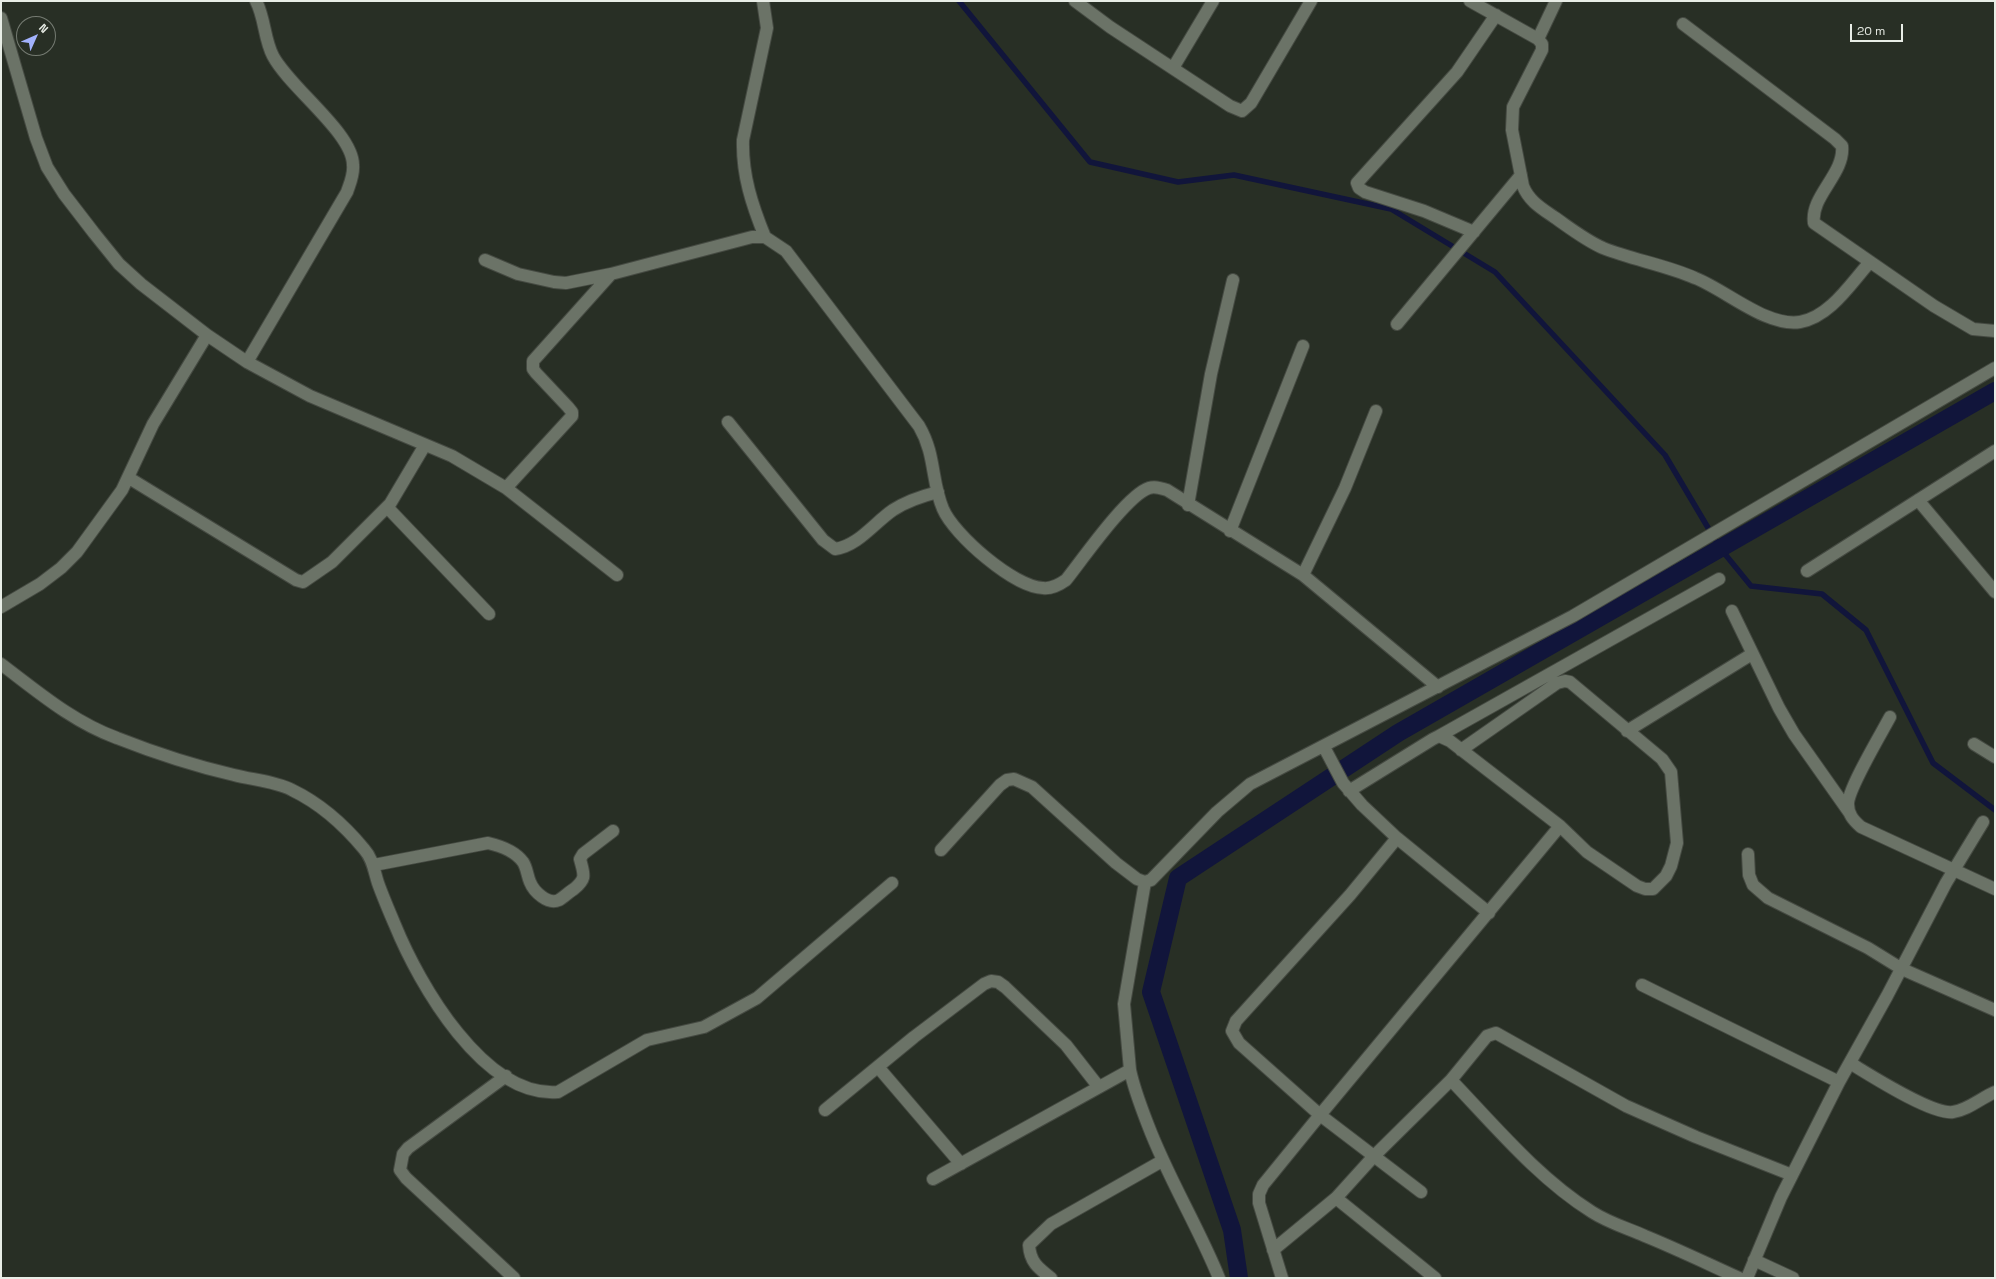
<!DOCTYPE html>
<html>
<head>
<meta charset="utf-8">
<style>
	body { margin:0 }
	#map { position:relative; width:1996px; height:1279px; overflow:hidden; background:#282f25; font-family:"Space Grotesk",sans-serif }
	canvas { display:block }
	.frame { position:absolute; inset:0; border:2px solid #e8ede6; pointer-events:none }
	.north { position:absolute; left:16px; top:16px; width:40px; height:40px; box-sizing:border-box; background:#282f25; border:1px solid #757b72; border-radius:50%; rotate:45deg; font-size:11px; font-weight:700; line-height:16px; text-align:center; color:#e8ede6 }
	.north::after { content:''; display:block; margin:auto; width:14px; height:18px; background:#a2b2fd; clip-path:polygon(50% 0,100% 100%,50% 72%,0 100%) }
	.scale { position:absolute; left:1850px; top:24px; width:53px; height:18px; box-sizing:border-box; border:2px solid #e8ede6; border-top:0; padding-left:5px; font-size:12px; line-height:14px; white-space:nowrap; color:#e8ede6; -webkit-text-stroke:3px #282f25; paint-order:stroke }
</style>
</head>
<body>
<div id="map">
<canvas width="1996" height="1279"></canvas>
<div class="frame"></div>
<div class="north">N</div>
<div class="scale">20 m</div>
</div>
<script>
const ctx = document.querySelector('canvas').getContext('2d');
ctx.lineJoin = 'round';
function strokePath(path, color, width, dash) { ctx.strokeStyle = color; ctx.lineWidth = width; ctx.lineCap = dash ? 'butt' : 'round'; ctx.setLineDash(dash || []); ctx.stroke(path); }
const stream = new Path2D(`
	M 959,1 L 1090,162 L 1178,182 L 1234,175 L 1391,209 L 1495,272 L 1665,455 L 1720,548 L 1751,586 L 1822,594 L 1866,630 L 1933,763 L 1995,810`);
const canal = new Path2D(`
	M 1239,1278 L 1232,1230 L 1151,992 L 1178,878 L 1398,733 L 1995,391`);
const minor = new Path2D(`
	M 763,1 L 767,28 L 743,140 C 742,175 752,205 765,237
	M 1075,1 L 1110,27 L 1230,106 L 1242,111 L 1251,103 L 1311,1
	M 1470,1 L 1538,39 L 1542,44 L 1542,50 L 1513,107 L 1512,130 L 1523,186 C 1529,201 1541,208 1554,217 C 1570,228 1585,240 1603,248 C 1633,260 1666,265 1695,278 C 1726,290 1766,327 1800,322 C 1830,317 1851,283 1870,262
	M 1,18 L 36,138 L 47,167 L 64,194 L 94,233 L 119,264 L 141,284 L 207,335 L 247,362 L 310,396 L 452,456 L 506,488 L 617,575
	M 1683,24 L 1835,139 L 1842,146 C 1845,174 1810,196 1814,223 L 1934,306 L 1973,329 L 1995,331
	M 1538,39 L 1556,1
	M 1173,68 L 1213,1
	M 1474,232 L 1424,211 L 1365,192 L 1359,188 L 1357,183 L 1457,72 L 1496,15
	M 485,260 L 518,274 L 554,282 L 566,283 L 611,274 L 752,237 L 765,237 L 786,251 L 919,426 C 936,455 931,481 943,509 C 954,535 1014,587 1043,588 C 1052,589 1059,585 1066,580 C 1082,560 1127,495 1149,488 C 1155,486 1160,488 1167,490 L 1303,575 L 1438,687
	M 1397,324 L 1521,175
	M 247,362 L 347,192 C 350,183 354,175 353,165 C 353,133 290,88 273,56 C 264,39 265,18 256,1
	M 728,422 L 823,540 L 835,549 C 858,546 874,523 893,510 C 907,501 922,496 938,492
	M 129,478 L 296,580 L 303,582 L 332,562 L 390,504 L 425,445
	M 506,488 L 572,416 L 572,412 L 568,407 L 536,373 L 533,369 L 533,361 L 611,274
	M 1918,500 L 1995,592
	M 1188,505 L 1211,374 L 1233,280
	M 387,507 L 489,614
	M 1230,531 L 1303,346
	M 1807,571 L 1995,451
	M 1303,575 L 1345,488 L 1376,411
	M 1,607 L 40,584 L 61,568 L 77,552 L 122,490 L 153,424 L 207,335
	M 1732,611 L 1779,708 L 1794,734 L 1849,812
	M 1,664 C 38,692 73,722 117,738 C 155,753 195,766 234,775 C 253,780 275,781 292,790 C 319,803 345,826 364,849 C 373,859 374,871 378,883 C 383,897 389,911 395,925 C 419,984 484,1098 558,1092 L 647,1040 L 704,1027 L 757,998 L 892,883
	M 1890,717 C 1881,734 1848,789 1848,804 C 1848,814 1853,820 1861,827 L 1995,889
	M 1627,731 L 1752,654
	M 1439,736 L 1719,579
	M 1974,744 L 1995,757
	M 1324,747 L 1343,783 L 1362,805 L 1397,838 L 1489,913
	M 1349,791 L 1433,739 L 1439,736 L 1450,741 L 1560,826 L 1587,852 L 1637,886 L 1645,889 L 1653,889 L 1666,876 L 1671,866 L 1677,843 L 1671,772 L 1662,759 L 1570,682 L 1565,681 L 1557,683 L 1461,750
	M 1397,838 L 1350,895 L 1236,1021 L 1232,1031 L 1239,1043 L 1320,1115 L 1421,1192
	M 941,850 L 1000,785 L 1007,780 L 1014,779 L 1032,787 L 1116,863 L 1137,879 L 1145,882 L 1151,880 L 1217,812 L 1250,784 L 1573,616 L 1995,368
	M 1748,854 L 1749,875 L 1753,885 L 1768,898 L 1868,948 L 1902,969 L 1995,1010
	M 374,865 L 488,843 C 501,846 515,851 523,862 C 527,868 527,875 530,882 C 534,892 548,905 559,900 C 564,897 569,892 574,889 C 587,878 584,875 580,859 L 583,854 L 613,831
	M 1642,985 L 1839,1082
	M 1850,1063 C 1870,1075 1932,1115 1953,1112 C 1968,1110 1981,1098 1995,1092
	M 878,1067 L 961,1164
	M 1130,1070 C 1134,1089 1141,1107 1148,1125 C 1168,1178 1198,1226 1219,1278
	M 506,1076 L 408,1148 L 403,1154 L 400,1170 L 406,1178 L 514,1278
	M 1451,1080 C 1495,1126 1538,1178 1592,1212 C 1609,1223 1627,1228 1645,1236 C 1677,1249 1708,1264 1739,1278
	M 825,1110 L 914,1037 L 984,984 L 991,981 L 998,982 L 1005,987 L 1066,1045 L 1098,1086
	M 933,1179 L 1130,1070 L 1124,1004 L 1145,882
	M 1336,1198 L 1435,1278
	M 1273,1250 L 1336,1198 L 1374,1156 L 1451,1080 L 1487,1036 L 1496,1033 L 1626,1106 L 1696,1137 L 1792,1175
	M 1754,1260 L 1793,1278
	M 1051,1278 C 1038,1268 1030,1262 1029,1245 L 1051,1224 L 1162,1161
	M 1282,1278 L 1259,1203 L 1259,1194 L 1263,1185 L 1320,1115 L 1560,826
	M 1747,1278 L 1781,1197 L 1839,1082 L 1887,996 L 1946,883 L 1983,822`);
strokePath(stream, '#11153b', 5.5);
strokePath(canal, '#11153b', 18);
strokePath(minor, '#454a42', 14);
strokePath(minor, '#6b7367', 12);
</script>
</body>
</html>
